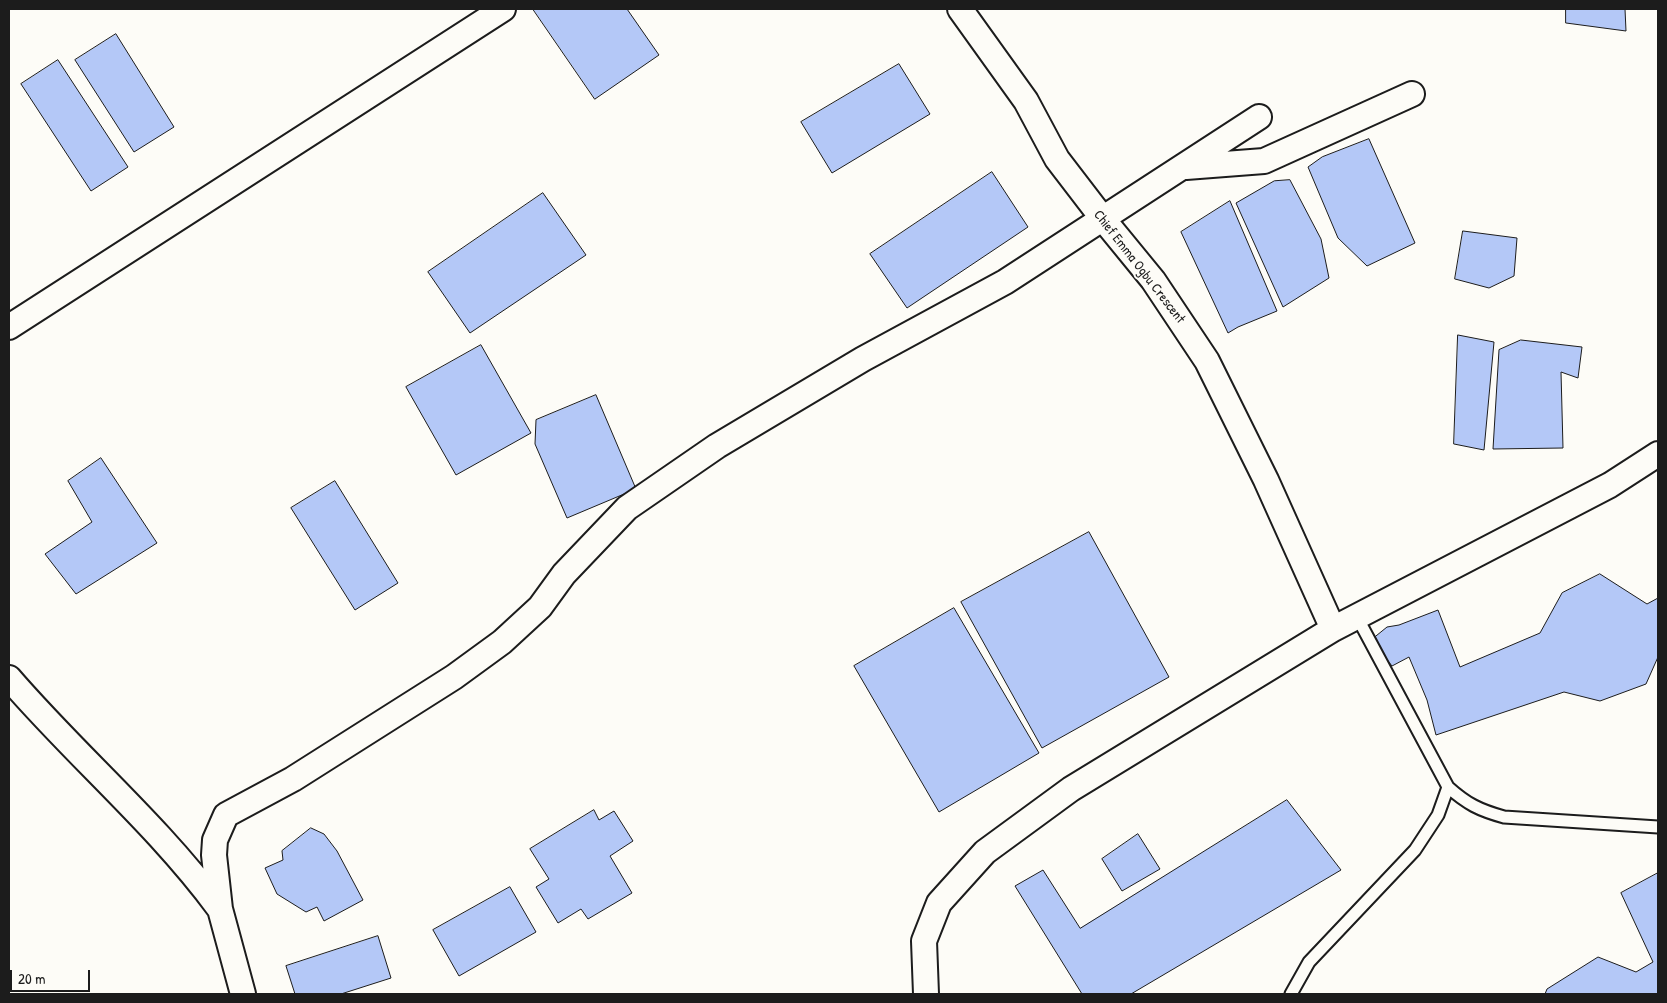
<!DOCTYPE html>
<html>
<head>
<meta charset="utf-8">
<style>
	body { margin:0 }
	#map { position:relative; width:1667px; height:1003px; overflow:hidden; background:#fdfcf7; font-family:"Patrick Hand",sans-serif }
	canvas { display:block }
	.frame { position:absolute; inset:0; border:10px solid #1c1c1c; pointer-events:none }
	.scale { position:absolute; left:10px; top:970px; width:80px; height:22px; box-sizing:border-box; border:2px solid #1c1c1c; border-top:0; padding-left:6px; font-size:15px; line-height:18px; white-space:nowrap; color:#1c1c1c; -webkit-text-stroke:4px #fdfcf7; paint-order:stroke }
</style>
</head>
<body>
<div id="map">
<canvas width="1667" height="1003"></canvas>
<div class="frame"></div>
<div class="scale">20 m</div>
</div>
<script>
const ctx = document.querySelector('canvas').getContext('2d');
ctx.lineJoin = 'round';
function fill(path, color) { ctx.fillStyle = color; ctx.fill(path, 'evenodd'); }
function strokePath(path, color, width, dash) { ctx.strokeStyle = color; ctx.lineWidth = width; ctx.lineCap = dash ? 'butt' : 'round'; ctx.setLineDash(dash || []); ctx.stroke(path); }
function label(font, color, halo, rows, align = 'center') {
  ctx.font = font + ' "Patrick Hand",sans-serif'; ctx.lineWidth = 4; ctx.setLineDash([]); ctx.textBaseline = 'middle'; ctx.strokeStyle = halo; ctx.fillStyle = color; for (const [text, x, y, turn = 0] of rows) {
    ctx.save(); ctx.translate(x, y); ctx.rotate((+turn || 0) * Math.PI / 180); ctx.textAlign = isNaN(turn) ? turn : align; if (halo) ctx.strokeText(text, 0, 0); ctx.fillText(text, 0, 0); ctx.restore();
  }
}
const building = new Path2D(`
	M 533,9 L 627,9 L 659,55 L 595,99 Z
	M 1566,9 L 1625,9 L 1626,31 L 1566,23 Z
	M 116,34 L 174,127 L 134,152 L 75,60 Z
	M 58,60 L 128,167 L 91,191 L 21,84 Z
	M 899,64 L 930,114 L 832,173 L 801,122 Z
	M 1369,139 L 1415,243 L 1367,266 L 1338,238 L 1308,167 L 1322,157 Z
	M 992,172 L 1028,227 L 907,308 L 870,254 Z
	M 1290,180 L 1321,239 L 1329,278 L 1283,307 L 1236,203 L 1274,181 Z
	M 543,193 L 586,255 L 470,333 L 428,272 Z
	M 1230,201 L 1277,311 L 1238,327 L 1228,333 L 1181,232 Z
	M 1463,231 L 1517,238 L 1514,276 L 1489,288 L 1455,279 Z
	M 1458,335 L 1494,342 L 1484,450 L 1454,444 Z
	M 1521,340 L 1582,347 L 1578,378 L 1561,372 L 1563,448 L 1493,449 L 1499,350 Z
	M 481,345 L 531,433 L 456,475 L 406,387 Z
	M 596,395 L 636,489 L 567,518 L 535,444 L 536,420 Z
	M 101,458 L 157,543 L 76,594 L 45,554 L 92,522 L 68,481 Z
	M 335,481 L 398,583 L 355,610 L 291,508 Z
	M 1089,532 L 1169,677 L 1042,748 L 961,602 Z
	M 1600,574 L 1647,604 L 1658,598 L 1658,657 L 1646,684 L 1600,701 L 1564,692 L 1436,735 L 1427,700 L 1409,657 L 1392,666 L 1371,640 L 1387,627 L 1399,625 L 1438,610 L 1460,667 L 1540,633 L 1562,593 Z
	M 954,608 L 1039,753 L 939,812 L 854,666 Z
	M 1287,800 L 1341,870 L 1131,994 L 1082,994 L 1015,886 L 1043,870 L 1080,928 Z
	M 594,810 L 599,820 L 614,811 L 633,841 L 610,856 L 632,893 L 588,919 L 581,909 L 558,923 L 536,887 L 549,879 L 530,849 Z
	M 311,828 L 324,834 L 337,851 L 363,900 L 324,921 L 317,907 L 306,912 L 277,894 L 265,868 L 283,860 L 282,851 Z
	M 1138,834 L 1160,869 L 1122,891 L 1102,859 Z
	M 1658,873 L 1658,994 L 1545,994 L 1547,989 L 1598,957 L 1636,972 L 1653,962 L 1621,893 Z
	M 510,887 L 536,932 L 459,976 L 433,930 Z
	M 378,936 L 391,978 L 341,994 L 295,994 L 286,966 Z`);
const lane = new Path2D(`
	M 1357,617 L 1448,787 C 1467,804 1479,810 1504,817 L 1658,827
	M 1291,994 L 1309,962 L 1415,850 L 1438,815 L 1448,787`);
const street = new Path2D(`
	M 1186,167 L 1264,161 L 1412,94
	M 9,327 L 503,9
	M 1333,629 L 1610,485 L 1658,454
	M 9,678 C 77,757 157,824 219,908
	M 243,994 L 220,909 L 214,855 L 215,840 L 226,815 L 293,779 L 454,677 L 502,642 L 540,607 L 564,574 L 627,508 L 717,446 L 863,359 L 1005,282 L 1259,117
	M 926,994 L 924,941 L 939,903 L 985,852 L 1071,789 L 1333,629 L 1266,480 L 1207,361 L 1153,280 L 1103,219 L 1057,159 L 1026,101 L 960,9`);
const streetNames = [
	["Chief Emma Ogbu Crescent",1139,267,52]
];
fill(building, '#b4c8f7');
strokePath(building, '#1c1c1c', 1);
strokePath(lane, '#1c1c1c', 15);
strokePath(street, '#1c1c1c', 28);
strokePath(lane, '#fdfcf7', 11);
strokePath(street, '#fdfcf7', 24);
label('14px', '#1c1c1c', '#fdfcf7', streetNames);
</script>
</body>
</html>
